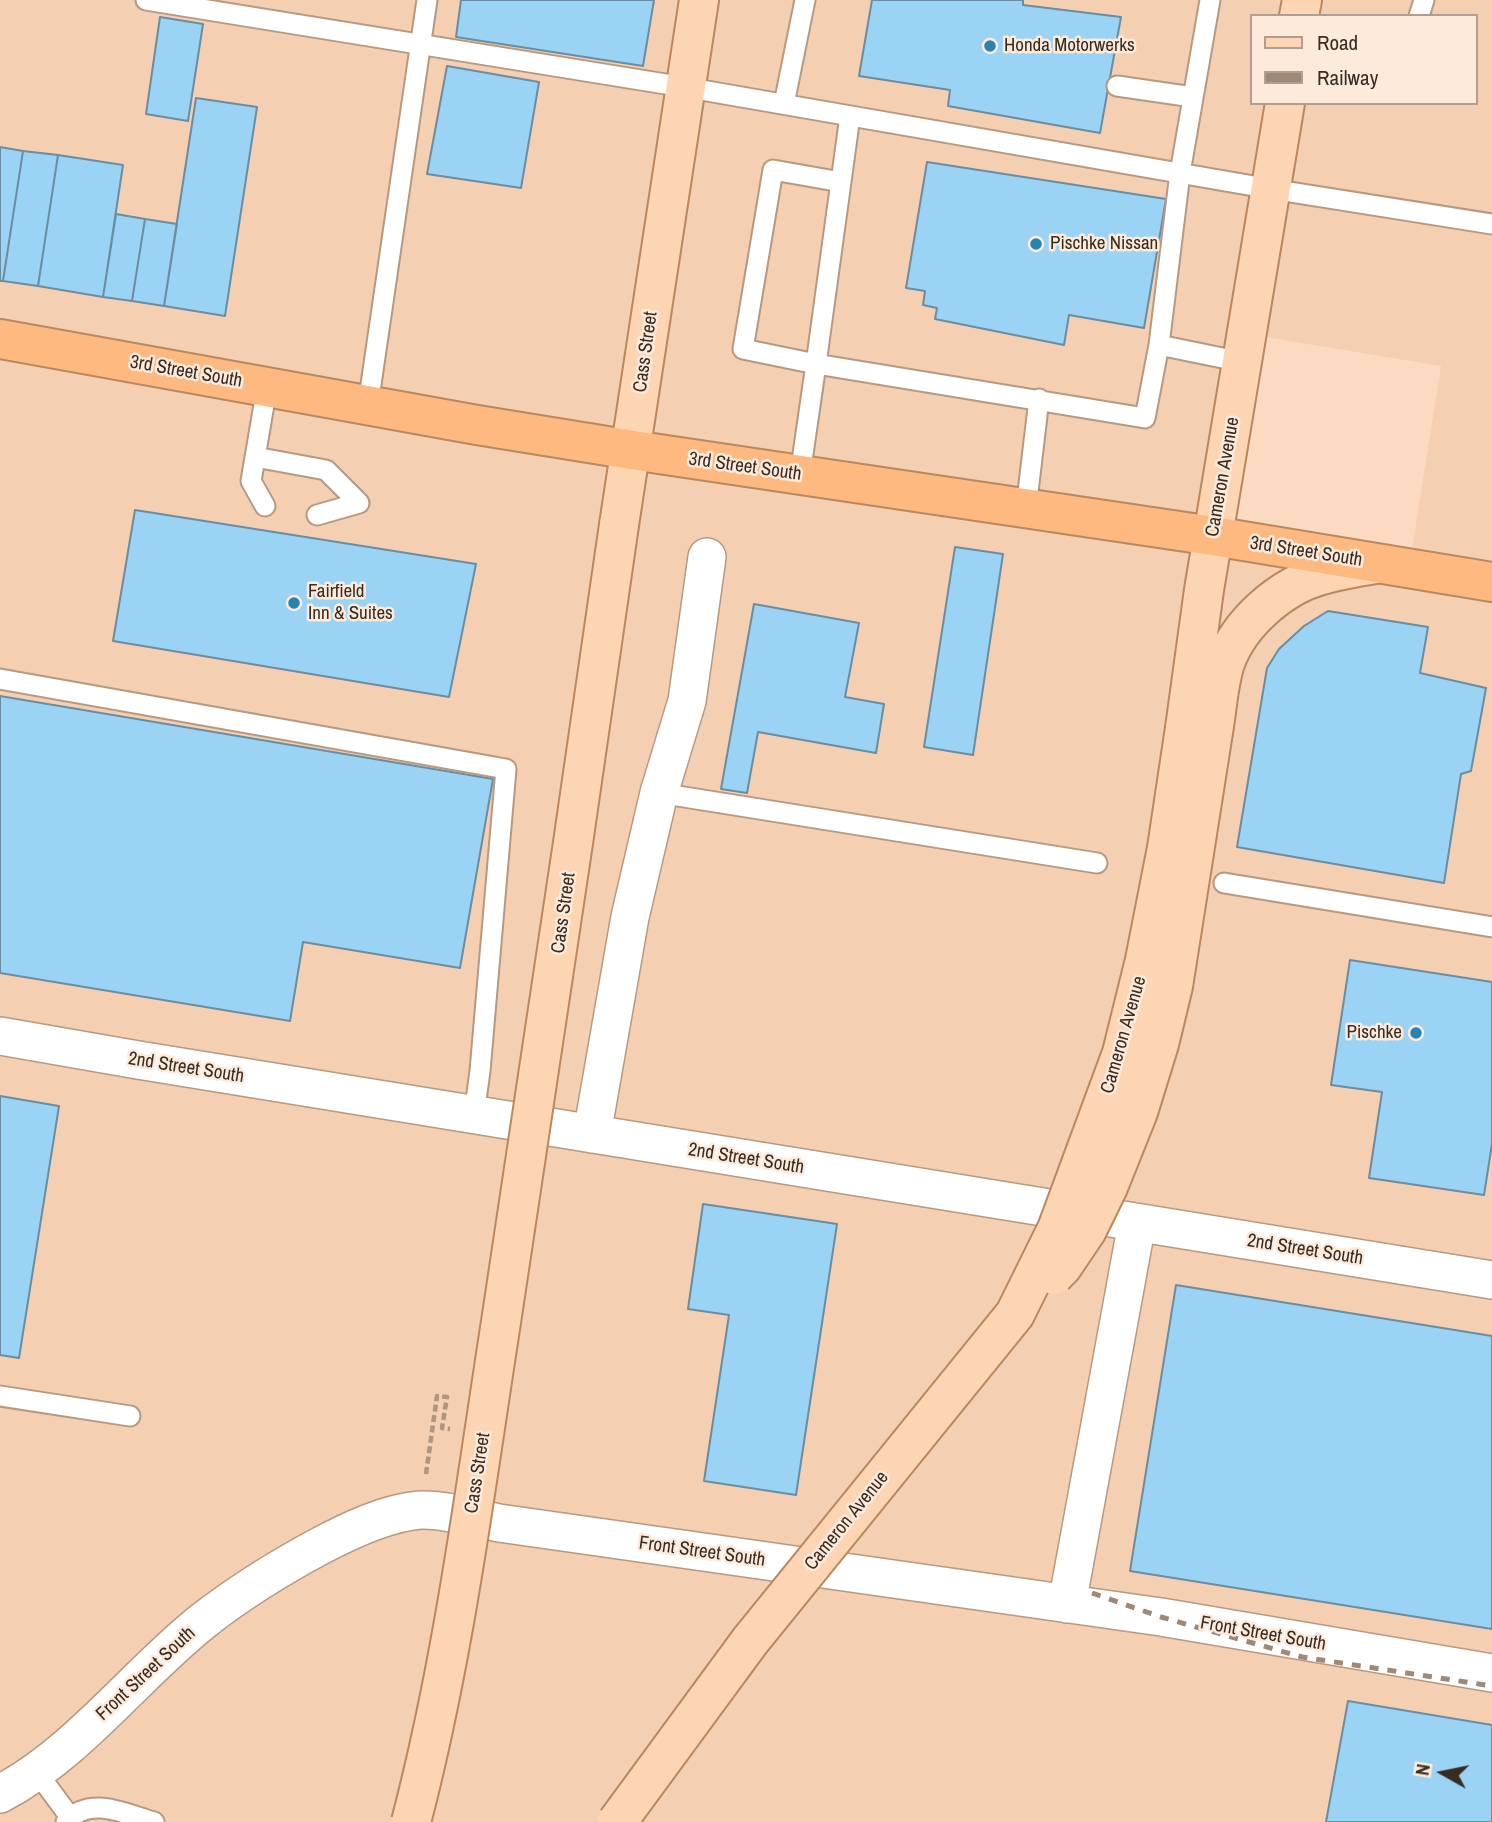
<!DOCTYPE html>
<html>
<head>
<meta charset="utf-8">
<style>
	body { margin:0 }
	#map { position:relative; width:1492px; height:1822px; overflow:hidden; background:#fbdac1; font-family:"Archivo Narrow",sans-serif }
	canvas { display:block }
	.legend { position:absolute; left:1250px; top:14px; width:228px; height:91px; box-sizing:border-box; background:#feeadb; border:2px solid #af9e91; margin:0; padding:9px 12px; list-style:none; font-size:21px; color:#382c22 }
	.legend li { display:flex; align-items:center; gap:14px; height:35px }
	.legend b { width:35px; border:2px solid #af9e91 }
	.north { position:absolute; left:1408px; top:1738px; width:70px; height:70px; -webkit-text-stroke:5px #feeadb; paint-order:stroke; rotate:279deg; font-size:19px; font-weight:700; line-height:28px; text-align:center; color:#382c22 }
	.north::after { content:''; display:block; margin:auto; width:24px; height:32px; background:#382c22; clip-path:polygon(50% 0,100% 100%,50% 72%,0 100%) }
</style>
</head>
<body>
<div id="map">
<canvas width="1492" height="1822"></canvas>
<ul class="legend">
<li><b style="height:9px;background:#fed5b3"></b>Road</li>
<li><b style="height:9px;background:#9f8876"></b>Railway</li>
</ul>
<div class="north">N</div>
</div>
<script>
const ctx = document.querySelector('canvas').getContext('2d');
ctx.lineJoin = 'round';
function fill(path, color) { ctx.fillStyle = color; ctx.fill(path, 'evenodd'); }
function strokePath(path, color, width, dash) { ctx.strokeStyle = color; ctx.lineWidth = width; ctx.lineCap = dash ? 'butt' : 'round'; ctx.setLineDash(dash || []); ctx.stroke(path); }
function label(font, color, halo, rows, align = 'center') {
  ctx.font = font + ' "Archivo Narrow",sans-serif'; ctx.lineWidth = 5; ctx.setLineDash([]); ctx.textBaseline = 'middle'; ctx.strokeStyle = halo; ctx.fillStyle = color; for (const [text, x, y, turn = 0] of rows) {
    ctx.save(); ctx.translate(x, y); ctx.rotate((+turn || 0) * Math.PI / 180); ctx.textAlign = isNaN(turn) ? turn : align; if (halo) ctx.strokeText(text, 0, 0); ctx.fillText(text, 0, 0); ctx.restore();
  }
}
const built = new Path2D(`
	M 0,0 L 1492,0 L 1492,1822 L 0,1822 ZM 1252,16 L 1476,16 L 1476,103 L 1252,103 ZM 1247,334 L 1441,366 L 1409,568 L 1213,536 Z`);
const building = new Path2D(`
	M 461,0 L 654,0 L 643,66 L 456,37 Z
	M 872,0 L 1023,0 L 1023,5 L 1121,17 L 1100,133 L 948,106 L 950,90 L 859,76 Z
	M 160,17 L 203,24 L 188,121 L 146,114 Z
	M 447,66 L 539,82 L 521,188 L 427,174 Z
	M 196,98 L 257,107 L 225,316 L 164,306 Z
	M 0,147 L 23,151 L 3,281 L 0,281 Z
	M 23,151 L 58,155 L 38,286 L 3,281 Z
	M 58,155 L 123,165 L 103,297 L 38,286 Z
	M 927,162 L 1166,199 L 1144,328 L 1069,315 L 1064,345 L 935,319 L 937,308 L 923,305 L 925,291 L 906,288 Z
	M 116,214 L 145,219 L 132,301 L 103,297 Z
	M 145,219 L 177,224 L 164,306 L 132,301 Z
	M 135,510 L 476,564 L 449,697 L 113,641 Z
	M 955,547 L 1003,554 L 973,755 L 924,747 Z
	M 754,604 L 859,623 L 845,697 L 884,704 L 876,753 L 758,732 L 747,793 L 721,789 Z
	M 1328,611 L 1428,627 L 1420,673 L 1486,688 L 1471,771 L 1461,774 L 1444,883 L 1237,847 L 1267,668 L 1279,649 L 1304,626 Z
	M 0,696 L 493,779 L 460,968 L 303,942 L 290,1021 L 0,973 Z
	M 1350,960 L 1492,982 L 1492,1144 L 1484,1195 L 1369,1178 L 1382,1092 L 1331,1085 Z
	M 0,1096 L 59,1106 L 19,1358 L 0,1355 Z
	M 703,1204 L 837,1224 L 796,1495 L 704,1481 L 729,1315 L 688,1309 Z
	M 1176,1285 L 1492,1336 L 1492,1629 L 1130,1571 Z
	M 1348,1701 L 1492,1725 L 1492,1822 L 1326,1822 Z`);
const path = new Path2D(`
	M 426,1474 L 437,1396 L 447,1397 L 442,1428 L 450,1429`);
const lane = new Path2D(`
	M 146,0 L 684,87 L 1271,189 L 1492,224
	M 1419,16 L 1424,0
	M 1117,86 L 1193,97
	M 784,104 L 805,0
	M 850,116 L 816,364 L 1145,418 L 1159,345 L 1180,173 L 1210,0
	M 1159,345 L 1242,362
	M 368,405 L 427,0
	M 255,457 L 326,470 L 359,503 L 317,515
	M 800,475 L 816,364 L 743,349 L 773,170 L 841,182
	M 265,506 L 251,481 L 267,387
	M 1026,509 L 1039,399
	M 0,679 L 506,769 L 480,1071 L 474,1115
	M 659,793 L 1097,863
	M 1224,883 L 1492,927
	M 0,1396 L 130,1416
	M 36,1771 L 70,1817
	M 66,1822 C 90,1795 125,1814 154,1822`);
const street = new Path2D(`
	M 0,1036 L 138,1060 L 1492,1280
	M 592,1134 L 630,917 L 659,793 L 687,701 L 707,557
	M 1067,1604 L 1137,1223
	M 0,1794 C 79,1752 134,1676 203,1621 C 240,1592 279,1568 320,1546 C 350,1530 386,1513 420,1510 C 443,1509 476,1518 499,1523 L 1161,1617 L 1492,1673`);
const primary = new Path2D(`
	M 1299,16 L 1302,0
	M 619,525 L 699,0
	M 1185,728 L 1204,590 L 1285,103
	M 1213,732 C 1217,710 1218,685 1225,663 C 1239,623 1281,586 1322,575 C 1339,570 1357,567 1375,564`);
const highway = new Path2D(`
	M 0,339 L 477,425 L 632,450 L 1213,536 L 1492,582`);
const rail = new Path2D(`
	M 1092,1593 L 1161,1617 L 1302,1657 L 1492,1686`);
const primaryBridge = new Path2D(`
	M 1054,1275 L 1062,1267 L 1087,1230 L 1108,1187 L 1138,1112 L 1159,1044 L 1173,986 L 1213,732
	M 411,1822 C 454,1658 475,1489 501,1322 C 542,1056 581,791 619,525
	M 617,1822 L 750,1641 L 1015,1314 L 1057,1229 L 1122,1053 L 1145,960 L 1167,848 L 1185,728`);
const markers = [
	[990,46,7,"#2784b0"],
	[1036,244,7,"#2784b0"],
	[294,603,7,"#2784b0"],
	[1416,1033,7,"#2784b0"]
];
const poiNames = [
	["Honda Motorwerks",1004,46],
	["Pischke Nissan",1050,244],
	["Fairfield",308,592],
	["Inn & Suites",308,614],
	["Pischke",1402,1033,"right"]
];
const streetNames = [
	["Cass Street",646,352,-82],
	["3rd Street South",186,372,10],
	["3rd Street South",745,467,8],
	["Cameron Avenue",1223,477,-80],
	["3rd Street South",1306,552,9],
	["Cass Street",564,913,-82],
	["Cameron Avenue",1124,1035,-74],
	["2nd Street South",186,1068,9],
	["2nd Street South",746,1159,9],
	["2nd Street South",1305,1250,9],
	["Cass Street",478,1473,-81],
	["Cameron Avenue",847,1521,-51],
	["Front Street South",702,1552,8],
	["Front Street South",1263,1634,10],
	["Front Street South",146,1674,-43]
];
fill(built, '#f5cfb1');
fill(building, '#9ad3f4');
strokePath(building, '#6b8da1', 2);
strokePath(lane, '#b79982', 23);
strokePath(street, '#b79982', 40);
strokePath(primary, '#b98860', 42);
strokePath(highway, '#b98860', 42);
strokePath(path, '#ae9582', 4.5, [7, 3.5]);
strokePath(lane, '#fff', 19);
strokePath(street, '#fff', 37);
strokePath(primary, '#fed5b3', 38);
strokePath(highway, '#feb981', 38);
strokePath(rail, '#9f8876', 5, [9, 9]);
strokePath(primaryBridge, '#b98860', 42, []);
strokePath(primaryBridge, '#fed5b3', 38);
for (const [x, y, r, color] of markers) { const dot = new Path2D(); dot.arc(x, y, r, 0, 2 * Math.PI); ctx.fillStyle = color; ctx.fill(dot); strokePath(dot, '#feeadb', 2.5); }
label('19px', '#382c22', '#feeadb', poiNames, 'left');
label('19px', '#382c22', '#feeadb', streetNames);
</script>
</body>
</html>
